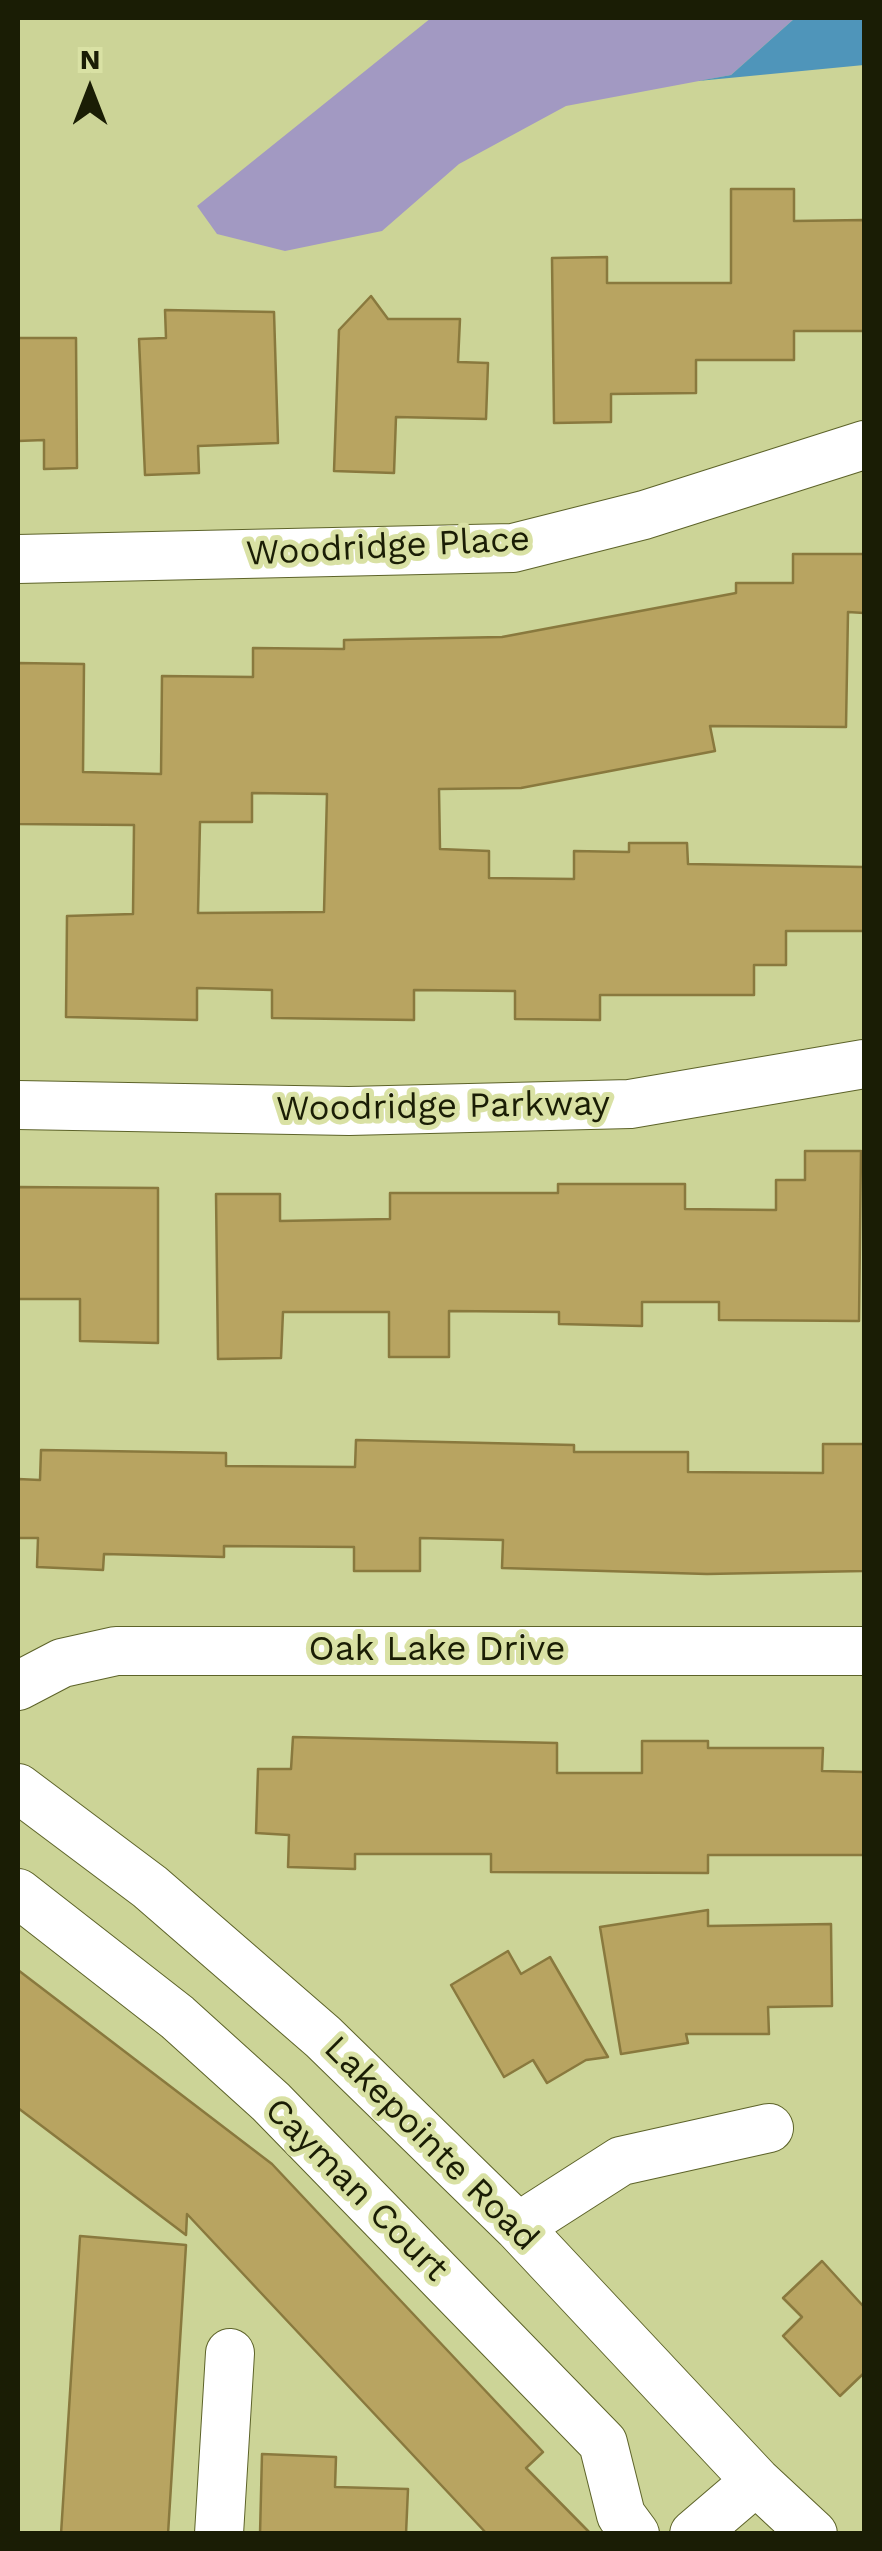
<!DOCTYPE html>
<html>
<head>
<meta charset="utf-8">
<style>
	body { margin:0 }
	#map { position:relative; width:882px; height:2551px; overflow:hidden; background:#ccd497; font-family:"Work Sans",sans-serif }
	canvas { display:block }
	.frame { position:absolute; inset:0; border:20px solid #1a1d05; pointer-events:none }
	.north { position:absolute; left:40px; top:40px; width:100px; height:100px; -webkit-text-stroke:8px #d9e1a4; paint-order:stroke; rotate:0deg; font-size:28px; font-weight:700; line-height:40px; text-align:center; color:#1a1d05 }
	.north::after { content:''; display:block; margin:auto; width:35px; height:45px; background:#1a1d05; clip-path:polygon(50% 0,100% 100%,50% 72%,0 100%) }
</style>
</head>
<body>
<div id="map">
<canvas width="882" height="2551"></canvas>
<div class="frame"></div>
<div class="north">N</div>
</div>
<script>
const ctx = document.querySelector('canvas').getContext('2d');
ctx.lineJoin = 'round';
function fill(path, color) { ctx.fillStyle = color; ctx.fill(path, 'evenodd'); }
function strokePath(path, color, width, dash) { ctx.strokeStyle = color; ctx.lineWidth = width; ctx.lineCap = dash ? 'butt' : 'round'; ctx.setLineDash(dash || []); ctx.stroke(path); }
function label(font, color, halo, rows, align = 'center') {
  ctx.font = font + ' "Work Sans",sans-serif'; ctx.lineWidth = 10; ctx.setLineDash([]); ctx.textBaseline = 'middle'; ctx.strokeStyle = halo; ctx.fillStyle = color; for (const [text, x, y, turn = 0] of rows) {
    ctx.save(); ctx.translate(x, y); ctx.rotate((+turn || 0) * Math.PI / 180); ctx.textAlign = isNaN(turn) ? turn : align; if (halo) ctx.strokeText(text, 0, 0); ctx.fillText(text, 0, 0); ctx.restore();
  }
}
const green = new Path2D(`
	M 431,18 L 795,18 L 731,75 L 566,106 L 459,164 L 382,231 L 285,251 L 217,234 L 197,206 Z`);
const water = new Path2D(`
	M 795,18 L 864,18 L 864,65 L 698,81 L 731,75 Z`);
const building = new Path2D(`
	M 731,189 L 794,189 L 794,221 L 864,220 L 864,331 L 794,331 L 794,360 L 696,360 L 696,393 L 611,394 L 611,422 L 554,423 L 552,258 L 607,257 L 607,283 L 731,283 Z
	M 371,296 L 388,319 L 460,319 L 458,362 L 488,363 L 486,419 L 396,417 L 394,473 L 334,471 L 339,330 Z
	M 165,310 L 274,312 L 278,443 L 198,446 L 199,473 L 145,475 L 139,339 L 166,338 Z
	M 18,338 L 76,338 L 77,468 L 44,469 L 44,440 L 18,441 Z
	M 793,554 L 864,554 L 864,613 L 848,612 L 846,727 L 710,726 L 715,751 L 521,788 L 439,789 L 440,849 L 489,851 L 489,878 L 574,879 L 574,851 L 629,852 L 629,843 L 687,843 L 688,864 L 864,867 L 864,931 L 786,931 L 786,965 L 754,965 L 754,995 L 600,995 L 600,1020 L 515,1019 L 515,991 L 414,990 L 414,1020 L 272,1018 L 272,990 L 197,988 L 197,1020 L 66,1017 L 67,916 L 133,914 L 134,825 L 18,824 L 18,663 L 84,664 L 83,772 L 161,774 L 162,676 L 253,677 L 253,648 L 344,649 L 344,640 L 502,637 L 736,593 L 736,583 L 793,583 ZM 252,793 L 327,794 L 324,912 L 198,913 L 200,822 L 252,822 Z
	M 805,1151 L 861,1151 L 859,1321 L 719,1320 L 719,1302 L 642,1302 L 642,1326 L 559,1324 L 559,1312 L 449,1311 L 449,1357 L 389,1357 L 389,1312 L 283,1312 L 281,1358 L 218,1359 L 216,1194 L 280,1194 L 280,1221 L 390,1219 L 390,1193 L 558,1193 L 558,1184 L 685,1184 L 685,1209 L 776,1210 L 776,1180 L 805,1180 Z
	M 18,1187 L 158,1188 L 158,1343 L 80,1341 L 80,1299 L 18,1299 Z
	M 356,1440 L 574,1445 L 574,1452 L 688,1452 L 688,1472 L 823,1473 L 823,1444 L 864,1444 L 864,1571 L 707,1574 L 502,1568 L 503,1540 L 420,1538 L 420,1571 L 354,1571 L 354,1547 L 224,1546 L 224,1557 L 104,1554 L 103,1570 L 37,1567 L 38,1538 L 18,1538 L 18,1479 L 40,1480 L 41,1450 L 226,1453 L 226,1466 L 355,1467 Z
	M 293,1737 L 557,1743 L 557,1773 L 642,1773 L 642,1741 L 708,1741 L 708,1748 L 823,1748 L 822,1771 L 864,1772 L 864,1855 L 708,1855 L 708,1873 L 491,1872 L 491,1854 L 355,1854 L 355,1869 L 288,1867 L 289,1835 L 256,1833 L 258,1769 L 291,1769 Z
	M 708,1910 L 708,1926 L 831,1924 L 832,2006 L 768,2007 L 769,2034 L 686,2034 L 688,2043 L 621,2054 L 600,1927 Z
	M 508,1951 L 521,1974 L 550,1957 L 608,2057 L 586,2060 L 547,2083 L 533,2060 L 504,2077 L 451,1985 Z
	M 18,1970 L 272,2164 L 543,2452 L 526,2468 L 591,2534 L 487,2534 L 187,2214 L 186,2235 L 18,2108 Z
	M 80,2236 L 186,2245 L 168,2534 L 61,2534 Z
	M 822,2261 L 864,2307 L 864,2373 L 840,2396 L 783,2336 L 802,2317 L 783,2298 Z
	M 262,2454 L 336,2457 L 335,2487 L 408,2489 L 406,2534 L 260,2534 Z`);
const minor = new Path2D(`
	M 18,559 L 513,548 L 644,515 L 864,445
	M 18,1105 L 349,1111 L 630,1104 L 864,1064
	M 18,1686 L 62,1663 L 116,1651 L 864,1651
	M 18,1788 L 150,1887 L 323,2037 L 518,2227 L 756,2481 L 813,2534
	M 18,1893 L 177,2017 L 271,2102 L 603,2443 L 621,2515 L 635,2534
	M 518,2227 L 621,2161 L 769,2128
	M 219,2534 L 230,2353
	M 694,2534 L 756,2481`);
const streetNames = [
	["Woodridge Place",388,547,-3],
	["Woodridge Parkway",443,1107,-1],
	["Oak Lake Drive",437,1650],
	["Lakepointe Road",431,2144,45],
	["Cayman Court",356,2190,45]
];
fill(green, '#a299c2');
fill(water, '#4f95ba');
fill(building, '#b8a461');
strokePath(building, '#89793e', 2.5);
strokePath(minor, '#5d6329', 50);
strokePath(minor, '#fff', 48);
label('35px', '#1a1d05', '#d9e1a4', streetNames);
</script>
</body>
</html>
